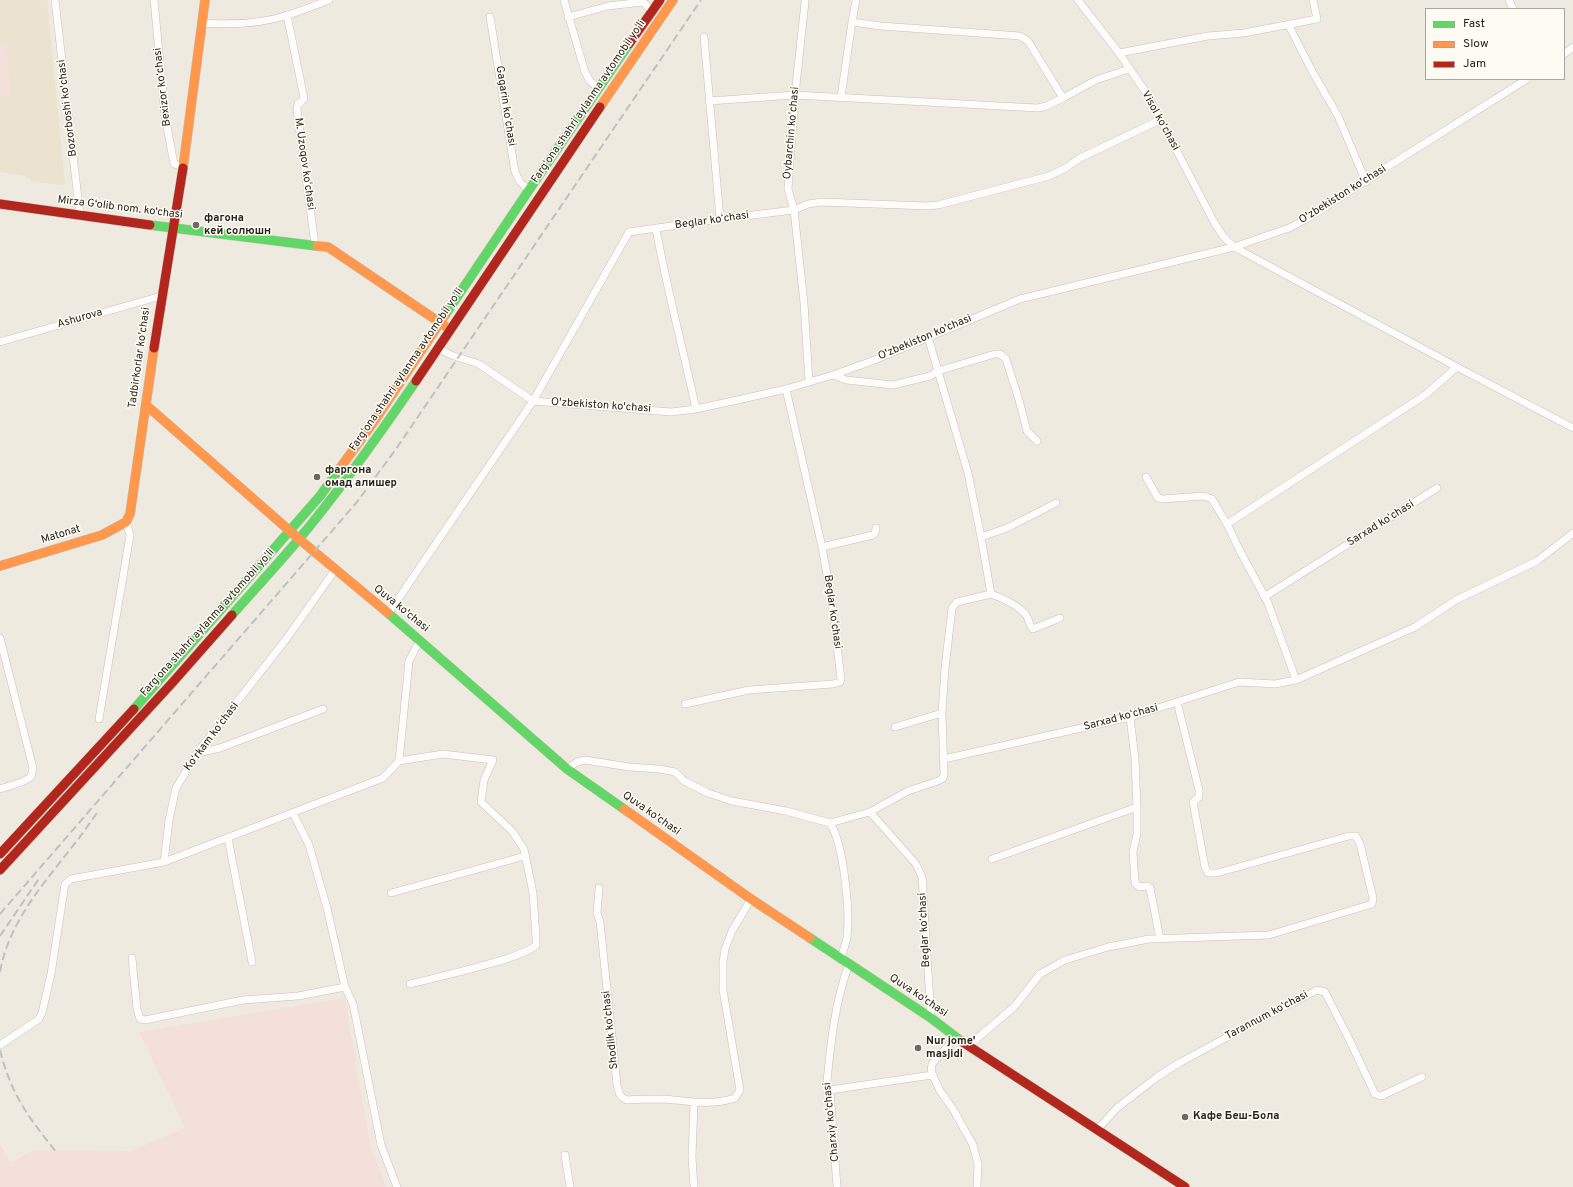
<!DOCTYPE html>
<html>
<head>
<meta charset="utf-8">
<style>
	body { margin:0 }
	#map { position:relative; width:1573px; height:1187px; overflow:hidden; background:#efeae0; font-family:Overpass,sans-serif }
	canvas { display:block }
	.legend { position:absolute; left:1425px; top:8px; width:140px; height:72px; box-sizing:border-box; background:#fefbf3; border:1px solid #a8a59e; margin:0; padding:5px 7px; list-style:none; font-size:12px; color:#28241e }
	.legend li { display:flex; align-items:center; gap:8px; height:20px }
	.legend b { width:20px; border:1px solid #a8a59e }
</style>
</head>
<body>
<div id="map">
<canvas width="1573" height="1187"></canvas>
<ul class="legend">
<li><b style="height:5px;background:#63d668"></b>Fast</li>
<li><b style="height:5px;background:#ff974d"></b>Slow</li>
<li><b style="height:5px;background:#b3261e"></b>Jam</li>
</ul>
</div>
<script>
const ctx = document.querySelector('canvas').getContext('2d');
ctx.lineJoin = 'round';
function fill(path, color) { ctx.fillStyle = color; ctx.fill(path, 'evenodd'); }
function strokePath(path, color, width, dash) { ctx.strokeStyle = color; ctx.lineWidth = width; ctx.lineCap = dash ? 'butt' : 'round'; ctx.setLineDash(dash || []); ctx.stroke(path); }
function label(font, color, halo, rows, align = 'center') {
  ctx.font = font + ' Overpass,sans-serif'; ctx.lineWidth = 3; ctx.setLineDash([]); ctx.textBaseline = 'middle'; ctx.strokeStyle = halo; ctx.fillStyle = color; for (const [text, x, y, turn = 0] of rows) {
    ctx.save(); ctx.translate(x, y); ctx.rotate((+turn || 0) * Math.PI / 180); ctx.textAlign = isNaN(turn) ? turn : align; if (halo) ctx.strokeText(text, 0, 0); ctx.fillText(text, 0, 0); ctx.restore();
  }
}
const built = new Path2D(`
	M 0,0 L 47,0 L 65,185 L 31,182 L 31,179 L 26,178 L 26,176 L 0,172 Z`);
const green = new Path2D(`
	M 6,44 L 11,96 L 0,97 L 0,45 Z
	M 345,998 L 370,1144 L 386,1187 L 0,1187 L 0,1144 L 11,1163 L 33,1150 L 131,1151 L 185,1128 L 139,1032 Z`);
const street = new Path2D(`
	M 55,0 L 80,216
	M 154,0 L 165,116 L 174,164 L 183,167
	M 564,0 L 585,72 L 590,81 L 599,89
	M 1078,0 L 1119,53 L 1147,94 L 1214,222 L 1223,236 L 1234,247 L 1457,367 L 1573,428
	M 1509,0 L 1513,9
	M 805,2 L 795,95 L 788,189 L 794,210 L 804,303 L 809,382
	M 287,15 L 303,93 L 304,99 L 301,102 L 298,104 L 297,110 L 315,245
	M 490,17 L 515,172 L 520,182 L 529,190
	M 568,17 L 608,6 L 643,2 L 652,11
	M 852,22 L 856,0
	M 202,23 C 230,25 261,24 288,15 C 302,11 316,5 329,0
	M 1288,24 L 1312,71 L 1338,116 L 1366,182
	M 704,37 L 720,219
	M 1119,53 L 1208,36 L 1244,33 L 1317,19 L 1313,0
	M 1564,54 L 1573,47
	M 1063,98 L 1096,80 L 1129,69
	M 709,101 L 795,95 L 1038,108 L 1046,106 L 1063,98 L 1028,41 L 1020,36 L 881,26 L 852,22 L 841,97
	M 656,229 C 667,289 683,349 696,409
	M 0,342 L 161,296
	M 438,348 L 451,355 L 479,364 L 533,401 L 629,232 L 720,219 L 794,210 L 808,204 L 822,202 L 927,206 L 938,205 L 1049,176 L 1064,169 L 1080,158 L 1160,120
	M 833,375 L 846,380 L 893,385 L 930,376 L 938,371 L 995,354 L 1000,354 L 1006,359 L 1019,400 L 1027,431 L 1037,441
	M 1146,477 L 1158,498 L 1162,499 L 1204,496 L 1212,499 L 1227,524 L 1239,549 L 1268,603 L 1296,680
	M 1227,524 L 1425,395 L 1457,367
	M 981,537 L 1007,528 L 1056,503
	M 822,547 L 873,535 L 875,533 L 876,528
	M 991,594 C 1002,598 1018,605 1026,615 C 1029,619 1029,625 1033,629 L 1060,618
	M 1264,597 L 1437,488
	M 388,614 L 533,401 L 671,412 L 696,409 L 742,399 L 786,389 L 833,375 L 872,361 L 1020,299 L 1234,247 L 1289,228 L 1310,217 L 1387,167 L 1527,79
	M 0,638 L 33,768 L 31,777 L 22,782 L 0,789
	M 685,704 L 749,690 L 833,684 L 840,682 L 841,679 L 832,603 L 822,547 L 786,389
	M 1130,717 L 1135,759 L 1137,807 L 1137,834 L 1133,852 L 1135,883 L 1139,887 L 1147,886 L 1150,888 L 1160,939
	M 99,719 L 130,535 L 126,522
	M 895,727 L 942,713
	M 197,753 L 220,748 L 323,709
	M 944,759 L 1130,717 L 1239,682 L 1275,684 L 1296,680 L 1415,627 L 1456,600 L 1537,561 L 1573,533
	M 399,761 L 443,754 L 493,760 L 484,780 L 481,802 L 512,831 L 524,849 L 533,893 L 536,938 L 536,945 C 523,959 433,978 410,984
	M 567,769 L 577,762 L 585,760 L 629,767 L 659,769 L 675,772 L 684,781 L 708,793 L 732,801 L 786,811 L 830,823 L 870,812 L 908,791 L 938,781 L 943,778 L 944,774 L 942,713 L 945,668 L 952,608 L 957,602 L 991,594 L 981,537 L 968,473 L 928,337
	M 870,812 L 916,864 L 922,877 L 931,1018
	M 293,813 L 309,845 L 327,908 L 345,987
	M 830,823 C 844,845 850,911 847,937 C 846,944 843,951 841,958
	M 228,838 L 252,962
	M 992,859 L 1137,807
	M 164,862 L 383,778 L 399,761 L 409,661 L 420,640
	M 599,888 L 597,913 L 600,922 L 617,1085 C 619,1093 619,1097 627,1100 C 639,1099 652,1099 664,1099 C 688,1101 711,1106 735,1098 L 740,1090 L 723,990 L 723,962 L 725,949 L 732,931 L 751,899
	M 391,893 L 525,856
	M 132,958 L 137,1009 L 140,1019 L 145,1020 L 243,1000 L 298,996 L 345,987 L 353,1004 L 381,1145 L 397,1187
	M 956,1037 L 932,1064 L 931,1071 L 940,1091 L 953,1109 L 973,1145 L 978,1164 L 977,1187
	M 0,1045 L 39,1019 L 42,1013 L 51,974 L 65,884 L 71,879 L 164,862 L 169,820 L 176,788 L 197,753 L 287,638 L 335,570
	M 968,1046 L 1014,1007 L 1040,974 L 1065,960 L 1108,947 L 1149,939 L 1269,935 L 1372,904 L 1373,898 L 1360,844 L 1356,836 L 1349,836 L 1217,873 L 1208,873 L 1205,867 L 1193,802 L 1199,797 L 1199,790 L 1177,702
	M 830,1090 L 932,1075
	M 694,1103 L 692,1157 L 694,1187
	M 1097,1130 L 1117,1108 L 1157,1077 L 1179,1063 L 1257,1021 L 1317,990 L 1325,992 L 1349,1039 L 1375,1094 L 1381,1096 L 1422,1077
	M 565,1155 L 570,1187
	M 837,1187 L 830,1090 L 827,1085 L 827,1081 C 831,1041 835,1002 849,964`);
const fast = new Path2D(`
	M 150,225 L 317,246
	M 445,315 L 529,190 L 629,44
	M 388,613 L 567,769 L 624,809
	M 232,615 C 254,590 277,565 299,539 C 341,489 379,435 416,381
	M 134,709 L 320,496 L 338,471
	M 810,938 L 931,1018 L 961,1041`);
const slow = new Path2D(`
	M 600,107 L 673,0
	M 183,168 L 205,0
	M 317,246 L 328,247 L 445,326
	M 146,405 L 299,539 L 388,613
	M 338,471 L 377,417 L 445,315
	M 0,566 L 102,535 L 126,522 L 130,514 L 154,348
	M 624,809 L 751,899 L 810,938`);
const jam = new Path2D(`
	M 629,44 L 660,0
	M 0,204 L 150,225
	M 154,348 L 183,168
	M 416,381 L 600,107
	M 0,854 L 134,709
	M 0,870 L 173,682 L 232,615
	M 961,1041 L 1185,1187`);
const rail = new Path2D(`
	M 0,914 L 357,502 L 396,449 L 701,0
	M 0,936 L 40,877
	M 0,972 C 9,921 45,882 76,842 C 84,832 91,821 99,810
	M 0,1050 C 11,1095 29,1118 57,1153`);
const markers = [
	[196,225,4,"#6e6962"],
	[317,477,4,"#6e6962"],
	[918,1048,4,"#6e6962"],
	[1185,1117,4,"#6e6962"]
];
const streetNames = [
	["Bexizor koʻchasi",163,87,-97],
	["Fargʻona shahri aylanma avtomobil yoʻli",589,102,-56],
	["Gagarin koʻchasi",505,106,81],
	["Bozorboshi ko'chasi",68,108,-97],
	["Visol koʻchasi",1160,121,61],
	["Oybarchin koʻchasi",792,133,-85],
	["M. Uzoqov koʻchasi",304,164,82],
	["O'zbekiston ko'chasi",1343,195,-32],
	["Mirza G‘olib nom. ko‘chasi",120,208,7],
	["Beglar koʻchasi",712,221,-8],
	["Ashurova",80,319,-16],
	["O'zbekiston ko'chasi",925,338,-23],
	["Tadbirkorlar ko'chasi",140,358,-82],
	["Fargʻona shahri aylanma avtomobil yoʻli",407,370,-56],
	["O'zbekiston ko'chasi",601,406,4],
	["Sarxad koʻchasi",1381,524,-32],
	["Matonat",61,535,-17],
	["Quva ko'chasi",401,609,39],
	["Beglar koʻchasi",832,612,82],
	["Fargʻona shahri aylanma avtomobil yoʻli",208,623,-48],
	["Sarxad koʻchasi",1121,718,-15],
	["Koʻrkam koʻchasi",212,737,-53],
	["Quva ko'chasi",651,814,35],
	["Beglar koʻchasi",925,930,-93],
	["Quva ko'chasi",918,996,34],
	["Tarannum koʻchasi",1267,1016,-28],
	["Shodlik koʻchasi",611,1030,-96],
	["Charxiy koʻchasi",832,1122,-96]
];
const poiNames = [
	["фагона",204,219],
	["кей солюшн",204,232],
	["фаргона",325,471],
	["омад алишер",325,484],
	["Nur jome'",926,1042],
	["masjidi",926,1055],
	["Кафе Беш-Бола",1193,1117]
];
fill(built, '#ebe2d0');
fill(green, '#f3e0da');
strokePath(street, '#c6c2ba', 8);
strokePath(fast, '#c6c2ba', 10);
strokePath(slow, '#c6c2ba', 10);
strokePath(jam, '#c6c2ba', 10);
strokePath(street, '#fdfcfa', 7);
strokePath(fast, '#63d668', 9);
strokePath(slow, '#ff974d', 9);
strokePath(jam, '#b3261e', 9);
strokePath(rail, '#c1c0be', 2, [8, 4]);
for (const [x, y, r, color] of markers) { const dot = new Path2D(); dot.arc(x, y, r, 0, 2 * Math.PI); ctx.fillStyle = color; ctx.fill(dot); strokePath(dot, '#fefbf3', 1.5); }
label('11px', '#28241e', '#fefbf3', streetNames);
label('bold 11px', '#28241e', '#fefbf3', poiNames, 'left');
</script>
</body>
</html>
